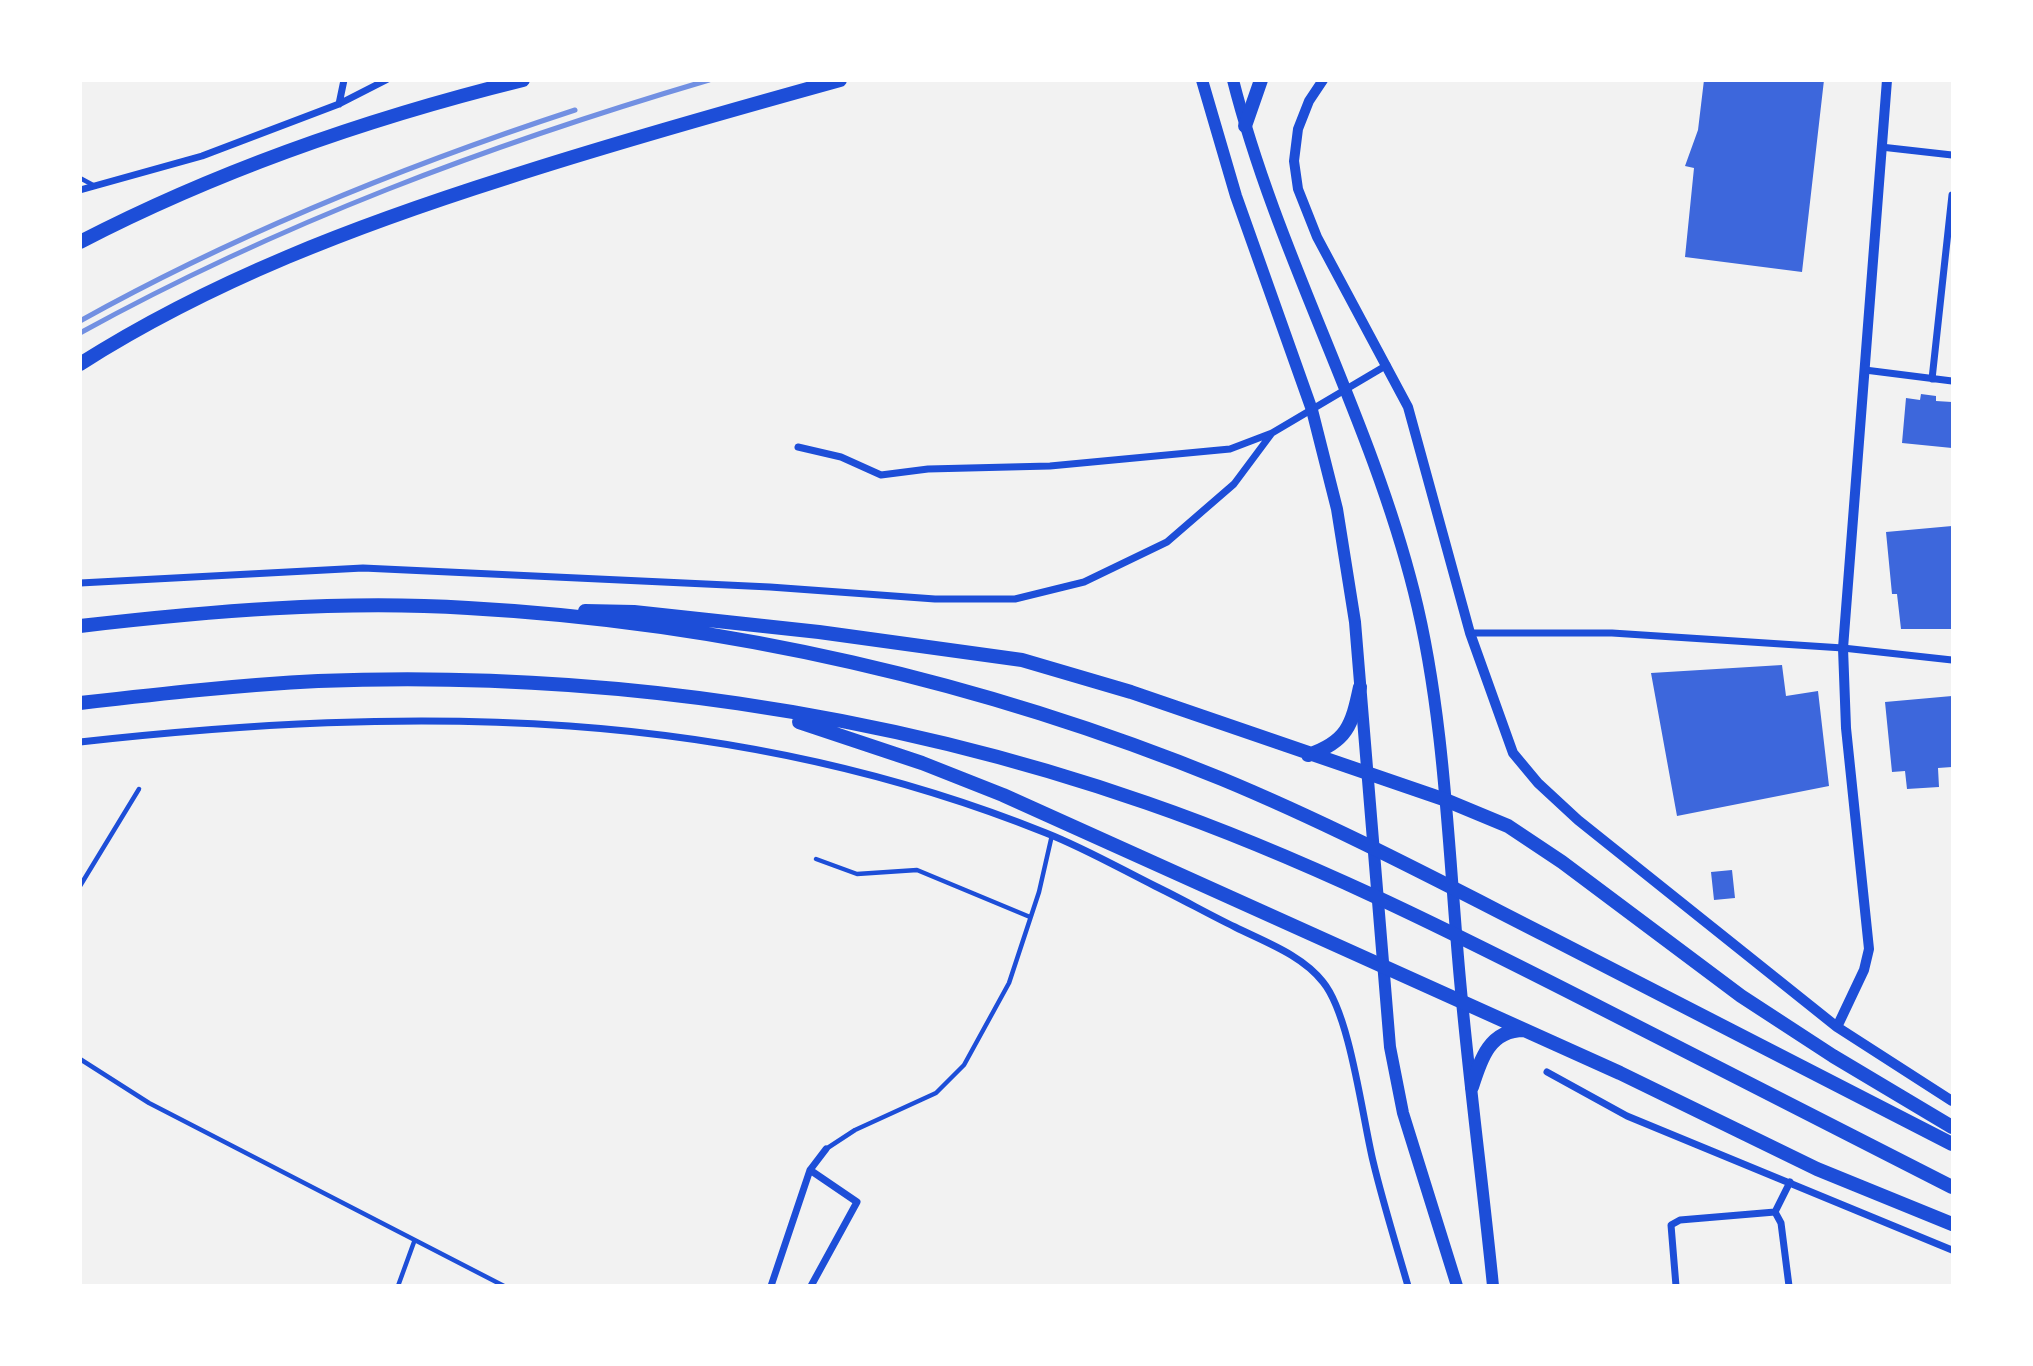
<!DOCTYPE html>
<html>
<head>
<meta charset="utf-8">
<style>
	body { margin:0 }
	#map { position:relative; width:2033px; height:1366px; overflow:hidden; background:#f2f2f2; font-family:"Roboto Condensed",sans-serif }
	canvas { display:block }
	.frame { position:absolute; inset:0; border:82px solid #fff; pointer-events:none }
</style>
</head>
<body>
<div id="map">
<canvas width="2033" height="1366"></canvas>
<div class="frame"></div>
</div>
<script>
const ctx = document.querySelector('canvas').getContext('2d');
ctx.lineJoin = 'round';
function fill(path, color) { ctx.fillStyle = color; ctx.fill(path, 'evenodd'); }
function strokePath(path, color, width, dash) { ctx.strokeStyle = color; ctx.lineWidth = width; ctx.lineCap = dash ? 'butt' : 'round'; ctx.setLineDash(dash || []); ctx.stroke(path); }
const building = new Path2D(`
	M 1704,80 L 1824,80 L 1802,272 L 1685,257 L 1694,168 L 1685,166 L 1698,130 Z
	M 1921,394 L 1936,396 L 1936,401 L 1952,402 L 1952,448 L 1902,443 L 1906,398 L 1920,400 Z
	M 1952,526 L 1952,629 L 1901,629 L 1897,594 L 1892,594 L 1886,532 Z
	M 1782,665 L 1786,696 L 1818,691 L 1829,786 L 1677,816 L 1651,673 Z
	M 1952,696 L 1952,767 L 1938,768 L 1939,787 L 1907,789 L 1905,771 L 1892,772 L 1885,702 Z
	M 1732,870 L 1735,898 L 1714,900 L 1711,872 Z`);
const service = new Path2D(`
	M 80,178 L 93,185
	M 816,859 L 857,874 L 917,870 L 1030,917
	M 80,886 L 139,789
	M 80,1059 L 149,1103 L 504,1286
	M 826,1149 L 855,1130 L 936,1093 L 964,1065 L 1009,983 L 1039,892 L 1052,835
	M 398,1286 L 414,1242`);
const minor = new Path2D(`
	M 339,104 L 344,80
	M 1881,147 L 1952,155
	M 80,190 L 202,156 L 339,104 L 386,80
	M 1865,370 L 1952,381
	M 1932,379 L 1952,195
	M 798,447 L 841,457 L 881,475 L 928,469 L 1050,466 L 1230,449 L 1272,433 L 1387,365
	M 80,583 L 363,568 L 770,587 L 935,599 L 1015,599 L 1084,582 L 1167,542 L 1234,484 L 1272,433
	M 1470,633 L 1612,633 L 1843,648 L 1952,660
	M 80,742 C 413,705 730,706 1046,833 C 1084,848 1119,868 1155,886 C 1182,899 1208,914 1235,927 C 1265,942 1302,955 1323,982 C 1350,1015 1362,1115 1373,1161 C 1383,1203 1396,1244 1408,1286
	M 1547,1072 L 1627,1116 L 1952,1250
	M 771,1286 L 810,1170
	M 811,1286 L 857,1202 L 810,1170 L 826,1149
	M 1676,1286 L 1671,1225 L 1680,1220 L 1775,1212
	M 1789,1286 L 1781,1223 L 1775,1212 L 1790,1182`);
const tertiary = new Path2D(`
	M 1323,80 L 1309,101 L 1298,129 L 1294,161 L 1298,189 L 1317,237 L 1408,407 L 1470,633 L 1513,753 L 1538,783 L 1578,820 L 1837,1027 L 1952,1101
	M 1837,1027 L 1864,970 L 1869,949 L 1846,728 L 1843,648 L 1887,80`);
const primary = new Path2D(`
	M 1202,80 L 1236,196 L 1312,410 L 1337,509 L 1355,622 L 1390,1047 L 1403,1113 L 1457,1286
	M 1233,80 C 1278,257 1370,416 1414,592 C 1443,707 1448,838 1458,957 C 1467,1066 1482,1176 1493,1286`);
const motorway = new Path2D(`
	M 1245,126 L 1261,80
	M 80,242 C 221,169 369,118 523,80
	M 80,364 C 212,280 358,225 506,178 C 617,142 728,111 840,80
	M 585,611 L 634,612 L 819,632 L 1022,660 L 1131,692 L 1443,799 L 1508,826 L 1562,862 L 1741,996 L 1833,1056 L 1952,1127
	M 80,626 C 209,611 339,600 468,608 C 725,622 984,682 1222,779 C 1333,825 1439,881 1545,935 C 1681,1005 1817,1075 1952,1144
	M 80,703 C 159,694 238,685 318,681 C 597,670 883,711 1147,803 C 1303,857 1452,932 1599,1007 C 1717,1067 1835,1127 1952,1187
	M 799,722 L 922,763 L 1003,795 L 1620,1073 L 1817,1169 L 1952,1224
	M 1308,755 C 1347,742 1352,725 1360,687
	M 1472,1087 C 1481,1058 1490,1030 1524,1030`);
const rail = new Path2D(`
	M 80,321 C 238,233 404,166 575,110
	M 80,333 C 282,222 489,145 709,80`);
fill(building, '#3d67dc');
strokePath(service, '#1d4ed8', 4.5);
strokePath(minor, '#1d4ed8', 7);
strokePath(tertiary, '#1d4ed8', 10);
strokePath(primary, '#1d4ed8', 12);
strokePath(motorway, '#1d4ed8', 14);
strokePath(rail, '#7290e2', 5);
</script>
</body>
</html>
